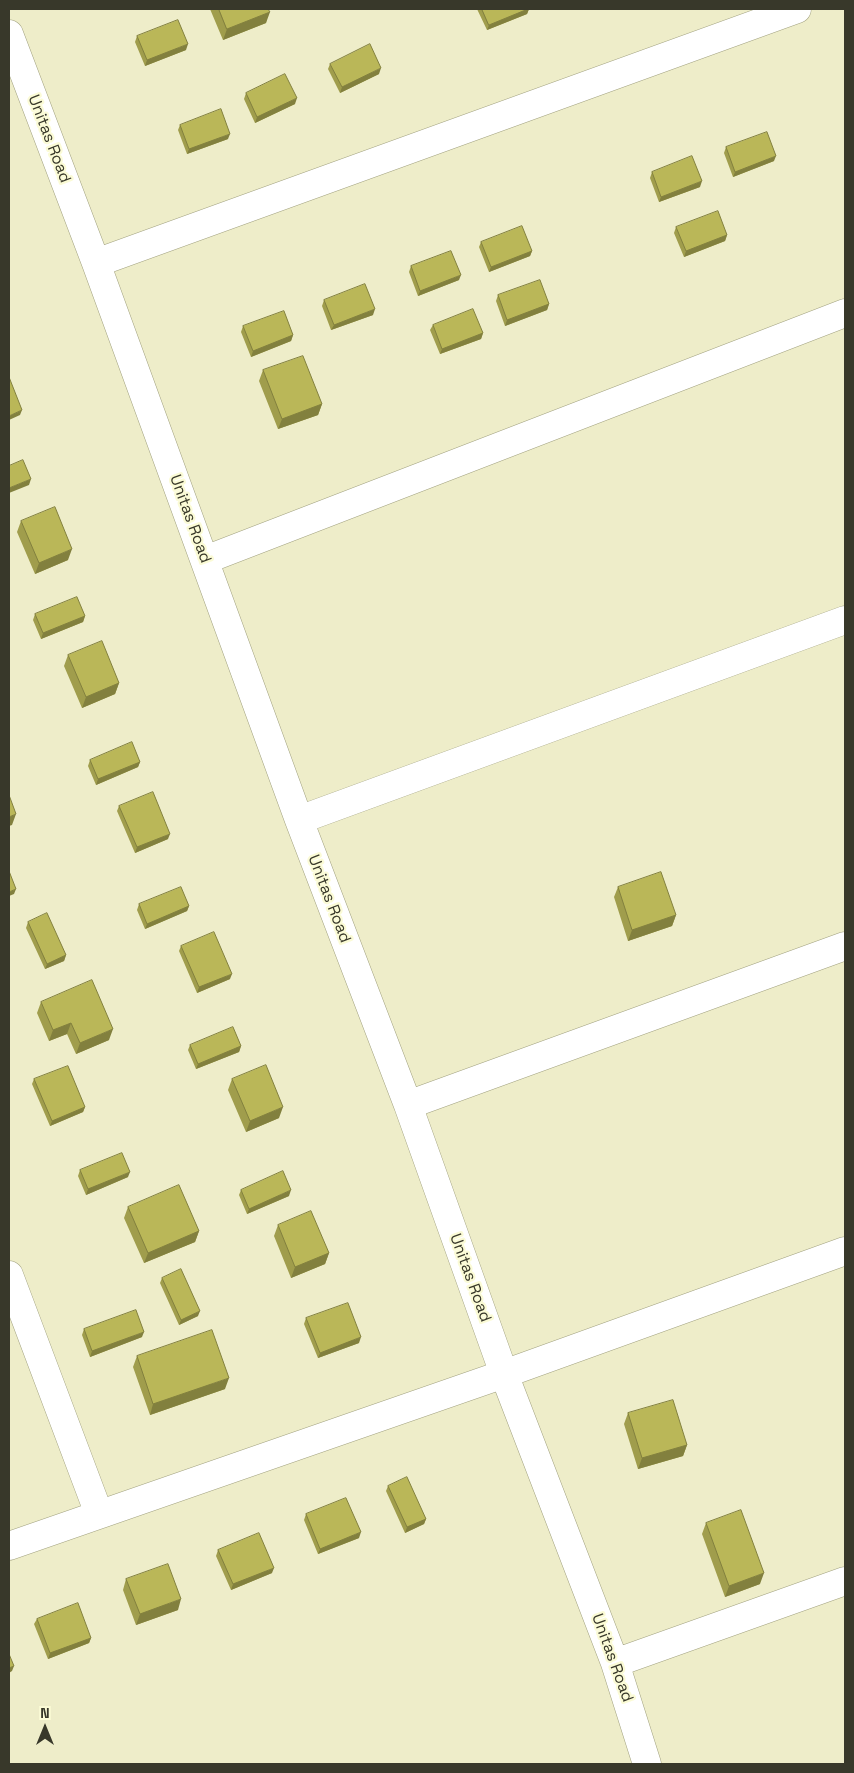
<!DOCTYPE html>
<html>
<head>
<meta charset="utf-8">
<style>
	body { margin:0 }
	#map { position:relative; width:854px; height:1773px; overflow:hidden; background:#eeedc9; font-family:"Space Grotesk",sans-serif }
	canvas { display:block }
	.frame { position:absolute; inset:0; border:10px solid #38382a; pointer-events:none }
	.north { position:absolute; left:20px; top:1703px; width:50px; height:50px; -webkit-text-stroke:4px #fbfbd6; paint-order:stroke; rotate:0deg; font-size:14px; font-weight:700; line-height:20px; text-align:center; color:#38382a }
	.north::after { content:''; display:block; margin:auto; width:18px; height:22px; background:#38382a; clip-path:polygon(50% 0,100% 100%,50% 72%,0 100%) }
</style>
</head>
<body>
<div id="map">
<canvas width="854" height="1773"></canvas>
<div class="frame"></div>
<div class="north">N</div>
</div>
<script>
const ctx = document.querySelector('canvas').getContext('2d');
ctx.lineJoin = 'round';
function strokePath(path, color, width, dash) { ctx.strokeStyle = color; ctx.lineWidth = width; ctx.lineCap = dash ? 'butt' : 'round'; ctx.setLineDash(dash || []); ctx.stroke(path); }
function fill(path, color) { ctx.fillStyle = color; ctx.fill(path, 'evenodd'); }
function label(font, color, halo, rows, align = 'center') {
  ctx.font = font + ' "Space Grotesk",sans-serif'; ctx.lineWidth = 4.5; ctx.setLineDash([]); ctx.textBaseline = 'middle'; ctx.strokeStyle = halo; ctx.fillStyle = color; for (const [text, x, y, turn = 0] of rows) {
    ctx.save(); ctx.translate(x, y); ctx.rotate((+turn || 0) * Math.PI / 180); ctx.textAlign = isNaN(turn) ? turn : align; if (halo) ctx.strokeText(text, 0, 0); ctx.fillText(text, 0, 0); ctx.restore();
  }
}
const street = new Path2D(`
	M 9,34 L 96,263 L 299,820 L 408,1105 L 504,1374 L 615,1663 L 647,1764
	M 96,263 L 797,9
	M 205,560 L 845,313
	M 299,820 L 845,620
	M 408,1105 L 845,946
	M 9,1275 L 99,1514
	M 9,1546 L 504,1374 L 845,1251
	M 615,1663 L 845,1581`);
const wall = new Path2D(`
	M 210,9 L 268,9 L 266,23 L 223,40 Z
	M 477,9 L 529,9 L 527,14 L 487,30 Z
	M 137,36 L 186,50 L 145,66 L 135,42 Z
	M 330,64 L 379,74 L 340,93 L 328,69 Z
	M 246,93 L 295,104 L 255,123 L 244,99 Z
	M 180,125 L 228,139 L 187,154 L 178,130 Z
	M 726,147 L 774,161 L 733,177 L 724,153 Z
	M 652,172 L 700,187 L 659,202 L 650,178 Z
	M 676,227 L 727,235 L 725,241 L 684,257 L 674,233 Z
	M 481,242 L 532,251 L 530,256 L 489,272 L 479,247 Z
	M 411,266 L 459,280 L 418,296 L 409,272 Z
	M 498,295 L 549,304 L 547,310 L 505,326 L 496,301 Z
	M 324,300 L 373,315 L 331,330 L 322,306 Z
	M 433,325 L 483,333 L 481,339 L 440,354 L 430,330 Z
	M 243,326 L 293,335 L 291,341 L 251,357 L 241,332 Z
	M 263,370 L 322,404 L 318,415 L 278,429 L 259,381 Z
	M 21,521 L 68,560 L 35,574 L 17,532 Z
	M 35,614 L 85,616 L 83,622 L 41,639 L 33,620 Z
	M 68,655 L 119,683 L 115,694 L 82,708 L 64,666 Z
	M 90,760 L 140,762 L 138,767 L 96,785 L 88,766 Z
	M 119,806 L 168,839 L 135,853 L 117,811 Z
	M 618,887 L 676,915 L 672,926 L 628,941 L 614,897 Z
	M 139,904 L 189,906 L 187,911 L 145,929 L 137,910 Z
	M 28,922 L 66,955 L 64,961 L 45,969 L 26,928 Z
	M 181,946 L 230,979 L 197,993 L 179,951 Z
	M 41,1002 L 109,1040 L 76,1054 L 67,1034 L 49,1041 L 37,1013 Z
	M 190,1045 L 241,1046 L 239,1052 L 196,1069 L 188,1050 Z
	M 34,1079 L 85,1107 L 83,1112 L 50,1126 L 32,1084 Z
	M 232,1079 L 279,1118 L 246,1132 L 228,1090 Z
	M 80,1170 L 128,1177 L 86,1195 L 78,1176 Z
	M 241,1190 L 289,1196 L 247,1214 L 239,1195 Z
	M 128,1207 L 199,1231 L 195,1242 L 144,1263 L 124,1218 Z
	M 278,1225 L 329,1253 L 325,1264 L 291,1278 L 274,1236 Z
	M 162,1278 L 198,1316 L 179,1325 L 160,1283 Z
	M 306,1318 L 359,1343 L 318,1358 L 304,1324 Z
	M 84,1329 L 142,1337 L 90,1357 L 82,1335 Z
	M 137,1356 L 225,1389 L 150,1415 L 133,1367 Z
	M 628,1413 L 687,1445 L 683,1456 L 638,1469 L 624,1424 Z
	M 388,1486 L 426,1519 L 424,1524 L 405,1533 L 386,1491 Z
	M 306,1514 L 359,1538 L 318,1554 L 304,1520 Z
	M 706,1523 L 760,1584 L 725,1597 L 702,1534 Z
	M 218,1550 L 272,1573 L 231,1590 L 216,1556 Z
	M 126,1579 L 178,1610 L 136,1625 L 123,1590 Z
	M 37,1619 L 91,1638 L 89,1643 L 48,1659 L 34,1624 Z`);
const shadedWall = new Path2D(`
	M 528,9 L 529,9 L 527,14 L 487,30 L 489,25 Z
	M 270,12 L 266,23 L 223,40 L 227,29 Z
	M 188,44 L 186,50 L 145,66 L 147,60 Z
	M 381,68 L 379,74 L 340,93 L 342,87 Z
	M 297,98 L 295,104 L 255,123 L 257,117 Z
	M 230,134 L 228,139 L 187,154 L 189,149 Z
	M 776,156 L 774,161 L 733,177 L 735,172 Z
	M 702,181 L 700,187 L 659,202 L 661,197 Z
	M 727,235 L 725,241 L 684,257 L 686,251 Z
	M 532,251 L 530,256 L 489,272 L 491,267 Z
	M 461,275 L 459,280 L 418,296 L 420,291 Z
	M 549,304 L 547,310 L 505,326 L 507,320 Z
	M 375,309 L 373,315 L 331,330 L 334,325 Z
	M 483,333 L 481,339 L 440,354 L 442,349 Z
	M 293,335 L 291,341 L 251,357 L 253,351 Z
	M 322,404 L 318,415 L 278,429 L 282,419 Z
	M 22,410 L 20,415 L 9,420 L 9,416 Z
	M 31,479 L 29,485 L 9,493 L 9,488 Z
	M 72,549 L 68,560 L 35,574 L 39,563 Z
	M 85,616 L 83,622 L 41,639 L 43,633 Z
	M 119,683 L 115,694 L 82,708 L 86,697 Z
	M 140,762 L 138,767 L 96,785 L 98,779 Z
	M 16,814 L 12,825 L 9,826 L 9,817 Z
	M 170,834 L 168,839 L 135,853 L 137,847 Z
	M 16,889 L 14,894 L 9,896 L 9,892 Z
	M 189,906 L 187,911 L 145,929 L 147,924 Z
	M 676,915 L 672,926 L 628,941 L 632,930 Z
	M 66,955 L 64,961 L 45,969 L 47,964 Z
	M 232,974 L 230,979 L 197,993 L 199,987 Z
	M 71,1023 L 67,1034 L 49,1041 L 53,1030 Z
	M 113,1029 L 109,1040 L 76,1054 L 80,1043 Z
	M 241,1046 L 239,1052 L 196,1069 L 198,1064 Z
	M 85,1107 L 83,1112 L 50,1126 L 52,1121 Z
	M 283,1107 L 279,1118 L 246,1132 L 250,1121 Z
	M 130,1172 L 128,1177 L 86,1195 L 88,1189 Z
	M 291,1190 L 289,1196 L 247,1214 L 249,1209 Z
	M 199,1231 L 195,1242 L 144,1263 L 148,1253 Z
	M 329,1253 L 325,1264 L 291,1278 L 295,1267 Z
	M 200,1311 L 198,1316 L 179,1325 L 181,1320 Z
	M 144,1332 L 142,1337 L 90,1357 L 92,1351 Z
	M 361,1337 L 359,1343 L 318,1358 L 320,1353 Z
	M 229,1378 L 225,1389 L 150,1415 L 153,1404 Z
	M 687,1445 L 683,1456 L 638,1469 L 642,1458 Z
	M 426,1519 L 424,1524 L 405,1533 L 407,1527 Z
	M 361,1532 L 359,1538 L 318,1554 L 320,1549 Z
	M 274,1568 L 272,1573 L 231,1590 L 233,1584 Z
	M 764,1573 L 760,1584 L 725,1597 L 729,1586 Z
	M 181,1599 L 178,1610 L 136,1625 L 140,1614 Z
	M 91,1638 L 89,1643 L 48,1659 L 50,1653 Z
	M 14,1666 L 12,1671 L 9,1673 L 9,1668 Z`);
const building = new Path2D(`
	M 219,9 L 268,9 L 270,12 L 227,29 Z
	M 482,9 L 528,9 L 489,25 Z
	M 178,20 L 188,44 L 147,60 L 137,36 Z
	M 370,44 L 381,68 L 342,87 L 330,64 Z
	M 285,74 L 297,98 L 257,117 L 246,93 Z
	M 221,109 L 230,134 L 189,149 L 180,125 Z
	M 767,132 L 776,156 L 735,172 L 726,147 Z
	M 692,156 L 702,181 L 661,197 L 652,172 Z
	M 718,211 L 727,235 L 686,251 L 676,227 Z
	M 522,226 L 532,251 L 491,267 L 481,242 Z
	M 451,251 L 461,275 L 420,291 L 411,266 Z
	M 540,280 L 549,304 L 507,320 L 498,295 Z
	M 365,284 L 375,309 L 334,325 L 324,300 Z
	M 473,309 L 483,333 L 442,349 L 433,325 Z
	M 284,311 L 293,335 L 253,351 L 243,326 Z
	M 303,356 L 322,404 L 282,419 L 263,370 Z
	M 9,377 L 22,410 L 9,416 Z
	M 23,460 L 31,479 L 9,488 L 9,466 Z
	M 55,507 L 72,549 L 39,563 L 21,521 Z
	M 77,597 L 85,616 L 43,633 L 35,614 Z
	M 102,641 L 119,683 L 86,697 L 68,655 Z
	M 132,742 L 140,762 L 98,779 L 90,760 Z
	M 153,792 L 170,834 L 137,847 L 119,806 Z
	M 9,795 L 16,814 L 9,817 Z
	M 9,871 L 16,889 L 9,892 Z
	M 661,872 L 676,915 L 632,930 L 618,887 Z
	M 181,887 L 189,906 L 147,924 L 139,904 Z
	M 47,913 L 66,955 L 47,964 L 28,922 Z
	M 214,932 L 232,974 L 199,987 L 181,946 Z
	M 92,980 L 113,1029 L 80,1043 L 71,1023 L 53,1030 L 41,1002 Z
	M 233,1027 L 241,1046 L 198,1064 L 190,1045 Z
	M 266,1065 L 283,1107 L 250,1121 L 232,1079 Z
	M 68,1066 L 85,1107 L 52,1121 L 34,1079 Z
	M 122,1153 L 130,1172 L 88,1189 L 80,1170 Z
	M 283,1171 L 291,1190 L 249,1209 L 241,1190 Z
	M 179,1185 L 199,1231 L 148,1253 L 128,1207 Z
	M 311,1211 L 329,1253 L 295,1267 L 278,1225 Z
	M 181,1269 L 200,1311 L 181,1320 L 162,1278 Z
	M 348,1303 L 361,1337 L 320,1353 L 306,1318 Z
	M 136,1310 L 144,1332 L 92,1351 L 84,1329 Z
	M 212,1330 L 229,1378 L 153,1404 L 137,1356 Z
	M 673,1400 L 687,1445 L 642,1458 L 628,1413 Z
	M 407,1477 L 426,1519 L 407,1527 L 388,1486 Z
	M 346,1498 L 361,1532 L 320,1549 L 306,1514 Z
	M 741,1510 L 764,1573 L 729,1586 L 706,1523 Z
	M 259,1533 L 274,1568 L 233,1584 L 218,1550 Z
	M 168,1564 L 181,1599 L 140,1614 L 126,1579 Z
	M 78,1603 L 91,1638 L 50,1653 L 37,1619 Z
	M 9,1654 L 14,1666 L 9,1668 Z`);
const streetNames = [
	["Unitas Road",49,139,69],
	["Unitas Road",190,519,70],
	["Unitas Road",329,899,69],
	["Unitas Road",470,1278,70],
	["Unitas Road",612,1658,70]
];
strokePath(street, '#a2a280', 29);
strokePath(street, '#fff', 28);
fill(wall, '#a09d4c');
fill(shadedWall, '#82803e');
fill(building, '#bab758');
strokePath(building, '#82803e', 1);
label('16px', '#38382a', '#fbfbd6', streetNames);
</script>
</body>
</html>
